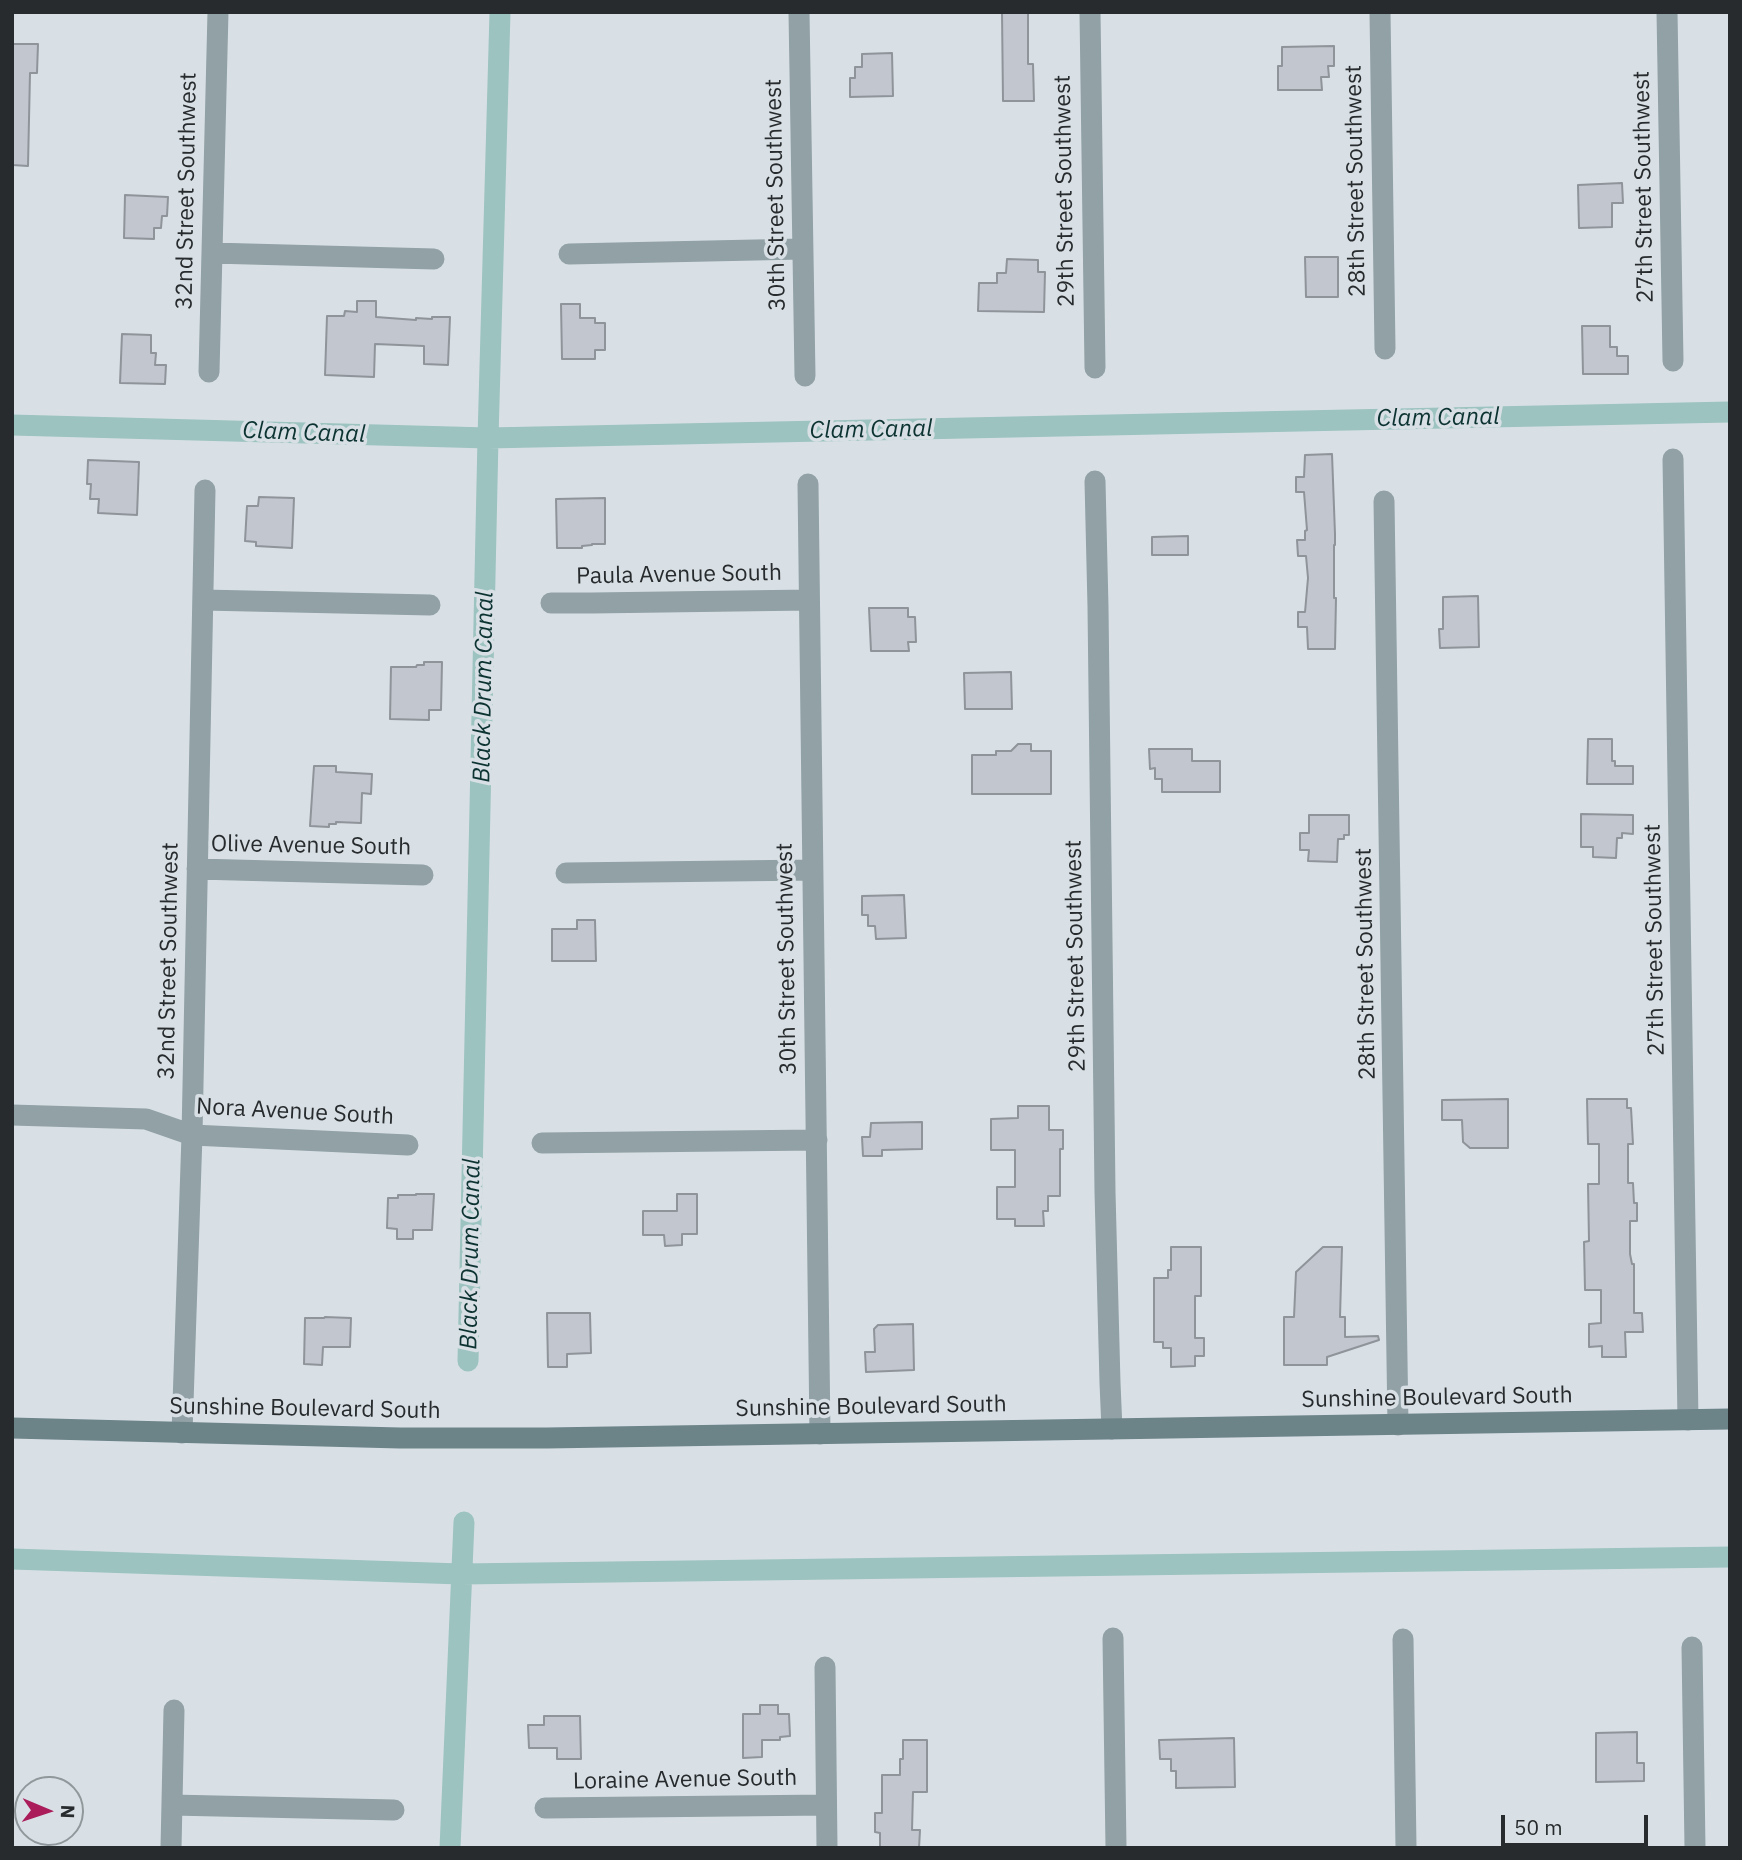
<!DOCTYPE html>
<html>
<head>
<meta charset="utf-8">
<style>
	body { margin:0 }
	#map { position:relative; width:1742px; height:1860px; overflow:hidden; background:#d8e0e6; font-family:"IBM Plex Sans",sans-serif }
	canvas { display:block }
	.frame { position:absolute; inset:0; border:14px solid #272b2d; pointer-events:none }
	.north { position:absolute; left:14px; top:1776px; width:70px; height:70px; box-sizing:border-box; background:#d8e0e6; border:2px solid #91989c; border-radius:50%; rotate:92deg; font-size:19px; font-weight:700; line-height:28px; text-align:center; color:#272b2d }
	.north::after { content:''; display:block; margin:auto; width:24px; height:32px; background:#aa1c5a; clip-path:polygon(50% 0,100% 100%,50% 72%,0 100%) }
	.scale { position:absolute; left:1501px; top:1815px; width:147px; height:32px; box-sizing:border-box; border:4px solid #272b2d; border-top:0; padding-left:9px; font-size:21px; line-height:24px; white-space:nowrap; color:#272b2d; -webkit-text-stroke:5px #d8e0e6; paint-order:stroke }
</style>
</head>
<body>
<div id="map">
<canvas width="1742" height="1860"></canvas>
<div class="frame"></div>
<div class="north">N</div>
<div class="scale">50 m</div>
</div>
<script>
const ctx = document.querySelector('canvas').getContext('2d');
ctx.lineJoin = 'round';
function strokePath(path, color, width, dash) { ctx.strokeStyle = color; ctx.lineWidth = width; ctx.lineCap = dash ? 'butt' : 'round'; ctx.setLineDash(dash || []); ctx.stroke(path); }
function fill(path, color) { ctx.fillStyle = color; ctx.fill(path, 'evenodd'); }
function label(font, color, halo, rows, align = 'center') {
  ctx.font = font + ' "IBM Plex Sans",sans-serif'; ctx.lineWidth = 7; ctx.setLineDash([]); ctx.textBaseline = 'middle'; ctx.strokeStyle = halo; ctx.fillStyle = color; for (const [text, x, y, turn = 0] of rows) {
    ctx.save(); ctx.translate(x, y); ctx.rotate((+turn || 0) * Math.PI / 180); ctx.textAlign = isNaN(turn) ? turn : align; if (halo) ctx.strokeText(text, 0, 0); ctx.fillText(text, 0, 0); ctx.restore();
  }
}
const canal = new Path2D(`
	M 12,425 L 488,438 L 1730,412
	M 468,1361 L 488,438 L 500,12
	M 12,1559 L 461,1574 L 1730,1557
	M 450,1848 L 464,1522`);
const building = new Path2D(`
	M 1002,12 L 1028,12 L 1028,64 L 1033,64 L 1034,101 L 1003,101 Z
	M 12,44 L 38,44 L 37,73 L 30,73 L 28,166 L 12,165 Z
	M 1334,46 L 1334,66 L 1328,66 L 1329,77 L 1321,77 L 1322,90 L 1278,90 L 1278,66 L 1282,66 L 1282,47 Z
	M 892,53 L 893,96 L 850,97 L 850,78 L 855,78 L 855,67 L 862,67 L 862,54 Z
	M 1622,183 L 1623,203 L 1612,203 L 1612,227 L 1579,228 L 1578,185 Z
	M 125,195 L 168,197 L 167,216 L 162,216 L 161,228 L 154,228 L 154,239 L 124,238 Z
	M 1305,257 L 1338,257 L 1338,297 L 1306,297 Z
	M 1007,259 L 1038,260 L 1038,272 L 1045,272 L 1044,312 L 978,311 L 979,283 L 997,283 L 997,273 L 1006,273 Z
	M 357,301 L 376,301 L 376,317 L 416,320 L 416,318 L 432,319 L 432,317 L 450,317 L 448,365 L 424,364 L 424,346 L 375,344 L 374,377 L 325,375 L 327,316 L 344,316 L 345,311 L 357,312 Z
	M 561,304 L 580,304 L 580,318 L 595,318 L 595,323 L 605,323 L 605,350 L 595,350 L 595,359 L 562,359 Z
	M 1582,326 L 1610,326 L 1610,347 L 1617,347 L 1617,356 L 1628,356 L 1628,374 L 1583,374 Z
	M 122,334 L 151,335 L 151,353 L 156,353 L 155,365 L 166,365 L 165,384 L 120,383 Z
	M 1332,454 L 1335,534 L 1335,545 L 1334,545 L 1334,598 L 1336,598 L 1335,649 L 1308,649 L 1307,627 L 1298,627 L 1298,612 L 1305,612 L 1308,578 L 1306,556 L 1298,556 L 1297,540 L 1305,540 L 1305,531 L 1307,530 L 1304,492 L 1296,492 L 1296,477 L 1304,477 L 1305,455 Z
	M 88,460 L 139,462 L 137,515 L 98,513 L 99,499 L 90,499 L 91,484 L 87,484 Z
	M 259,497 L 294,498 L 292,548 L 256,546 L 256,542 L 245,541 L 247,506 L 258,506 Z
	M 605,498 L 605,544 L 592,544 L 592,545 L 582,546 L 582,548 L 557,548 L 556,499 Z
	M 1188,536 L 1188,555 L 1152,555 L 1152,537 Z
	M 1478,596 L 1479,647 L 1440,648 L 1439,629 L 1443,629 L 1443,597 Z
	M 869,608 L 908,608 L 908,617 L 915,617 L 916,642 L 908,642 L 909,651 L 871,651 Z
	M 424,662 L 442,662 L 441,710 L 429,710 L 429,720 L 390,719 L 391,667 L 416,667 L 417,665 L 424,665 Z
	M 1011,672 L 1012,709 L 965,709 L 964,673 Z
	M 1588,739 L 1612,739 L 1612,761 L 1615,761 L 1615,766 L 1633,766 L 1633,784 L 1587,784 Z
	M 1018,744 L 1031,744 L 1031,751 L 1051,751 L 1051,794 L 972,794 L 972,755 L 996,755 L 996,751 L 1011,751 Z
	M 1149,749 L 1192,749 L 1192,761 L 1220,761 L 1220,792 L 1162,792 L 1162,779 L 1155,779 L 1155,768 L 1150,769 Z
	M 314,766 L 336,766 L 336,772 L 372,774 L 371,794 L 362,793 L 361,823 L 336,822 L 336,824 L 329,824 L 329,827 L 310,826 Z
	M 1581,814 L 1633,815 L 1633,834 L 1622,833 L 1622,838 L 1617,838 L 1616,858 L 1593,857 L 1593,847 L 1581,847 Z
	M 1309,815 L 1349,815 L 1349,835 L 1344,835 L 1344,839 L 1338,839 L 1337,862 L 1308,861 L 1309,850 L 1300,850 L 1300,833 L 1309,833 Z
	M 904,895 L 906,938 L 876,939 L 875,926 L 868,926 L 868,915 L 862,915 L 862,896 Z
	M 577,920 L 595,920 L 596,961 L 552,961 L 552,929 L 577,929 Z
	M 1508,1099 L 1508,1148 L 1470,1148 L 1463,1142 L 1462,1120 L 1442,1120 L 1442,1100 Z
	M 1587,1099 L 1627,1099 L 1627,1108 L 1631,1108 L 1633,1144 L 1628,1144 L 1628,1183 L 1633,1183 L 1634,1203 L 1637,1203 L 1637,1221 L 1630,1221 L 1630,1254 L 1632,1264 L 1634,1264 L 1634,1313 L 1642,1313 L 1643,1332 L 1625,1332 L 1626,1357 L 1602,1357 L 1602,1346 L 1589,1347 L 1589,1324 L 1601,1323 L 1601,1290 L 1585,1290 L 1584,1242 L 1589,1241 L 1588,1184 L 1599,1184 L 1599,1144 L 1588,1144 Z
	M 1018,1106 L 1049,1106 L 1049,1130 L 1063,1130 L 1063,1149 L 1060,1149 L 1060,1196 L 1048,1196 L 1048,1211 L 1043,1211 L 1044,1226 L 1015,1226 L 1015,1219 L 997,1219 L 997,1187 L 1015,1187 L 1015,1150 L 991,1150 L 991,1119 L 1018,1118 Z
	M 922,1122 L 922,1149 L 882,1150 L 882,1156 L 863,1156 L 862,1137 L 870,1137 L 871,1123 Z
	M 416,1194 L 434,1194 L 432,1230 L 413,1230 L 413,1239 L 397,1239 L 397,1229 L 387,1228 L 388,1198 L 398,1198 L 398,1195 L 416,1195 Z
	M 677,1194 L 697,1194 L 697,1234 L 682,1234 L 682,1245 L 665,1246 L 664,1235 L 643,1235 L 643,1211 L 677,1211 Z
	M 1171,1247 L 1201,1247 L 1201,1296 L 1195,1296 L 1195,1338 L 1204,1338 L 1204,1356 L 1195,1356 L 1195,1366 L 1171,1367 L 1171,1348 L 1163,1348 L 1163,1342 L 1154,1342 L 1154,1278 L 1168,1278 L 1168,1270 L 1171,1270 Z
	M 1323,1247 L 1342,1247 L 1340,1317 L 1345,1317 L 1345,1337 L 1378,1336 L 1379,1340 L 1327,1357 L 1327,1365 L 1284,1365 L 1284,1317 L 1294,1317 L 1296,1272 Z
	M 547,1313 L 590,1313 L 591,1353 L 567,1354 L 567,1367 L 548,1367 Z
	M 325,1317 L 351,1318 L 350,1347 L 323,1347 L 322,1365 L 304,1364 L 305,1318 L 324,1318 Z
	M 913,1324 L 914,1370 L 866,1372 L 865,1352 L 875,1352 L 874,1329 L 878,1325 Z
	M 760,1705 L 778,1705 L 778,1714 L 789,1714 L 790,1736 L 780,1737 L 780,1740 L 762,1740 L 762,1757 L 743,1758 L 743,1714 L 760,1714 Z
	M 544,1716 L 580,1716 L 581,1759 L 557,1759 L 557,1748 L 529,1748 L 528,1725 L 544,1725 Z
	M 1637,1732 L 1637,1763 L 1644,1763 L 1644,1781 L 1596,1782 L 1596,1733 Z
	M 1234,1738 L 1235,1787 L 1176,1788 L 1176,1771 L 1171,1771 L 1171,1759 L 1160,1759 L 1159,1740 Z
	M 903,1740 L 927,1740 L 927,1792 L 913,1792 L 912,1830 L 920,1830 L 919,1848 L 880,1848 L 880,1833 L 875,1832 L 875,1813 L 882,1813 L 882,1775 L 900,1775 L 900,1759 L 903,1759 Z`);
const street = new Path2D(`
	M 799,12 L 805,376
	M 1090,12 L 1095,368
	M 1380,12 L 1385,349
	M 1667,12 L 1673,361
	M 212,253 L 434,259
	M 569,254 L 802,249
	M 209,372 L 218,12
	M 1673,459 L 1688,1420
	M 1095,481 L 1098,607 L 1105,1192 L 1110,1383 L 1112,1429
	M 808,484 L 820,1434
	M 1384,501 L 1398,1425
	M 203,600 L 430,605
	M 551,603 L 592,603 L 809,600
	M 197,869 L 423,875
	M 566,873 L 812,870
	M 12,1115 L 146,1119 L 192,1135 L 408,1145
	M 542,1143 L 817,1140
	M 182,1433 L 192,1135 L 205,490
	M 1113,1638 L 1116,1848
	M 1403,1639 L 1406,1848
	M 1692,1647 L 1695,1848
	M 825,1667 L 827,1848
	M 172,1805 L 394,1810
	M 545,1808 L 826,1805
	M 171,1848 L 174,1710`);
const secondary = new Path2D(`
	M 12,1428 L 400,1438 L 547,1438 L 1730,1419`);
const streetNames = [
	["28th Street Southwest",1356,181,-91],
	["27th Street Southwest",1644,187,-91],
	["32nd Street Southwest",187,191,-89],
	["29th Street Southwest",1065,191,-91],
	["30th Street Southwest",776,195,-91],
	["Paula Avenue South",679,575,-1],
	["Olive Avenue South",311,846,1],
	["27th Street Southwest",1655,940,-91],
	["29th Street Southwest",1076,956,-91],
	["30th Street Southwest",787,959,-91],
	["32nd Street Southwest",169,961,-89],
	["28th Street Southwest",1366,964,-91],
	["Nora Avenue South",295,1112,3],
	["Sunshine Boulevard South",1437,1398,-1],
	["Sunshine Boulevard South",871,1407,-1],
	["Sunshine Boulevard South",305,1409,1],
	["Loraine Avenue South",685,1780,-1]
];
const waterNames = [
	["Clam Canal",1438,418,-1],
	["Clam Canal",871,430,-1],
	["Clam Canal",304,433,2],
	["Black Drum Canal",484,687,-89],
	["Black Drum Canal",471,1254,-89]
];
strokePath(canal, '#9cc3bf', 21);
fill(building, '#c2c6ce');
strokePath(building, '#8f939a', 2);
strokePath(street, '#91a1a5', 21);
strokePath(secondary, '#6c8388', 21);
label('23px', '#272b2d', '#d8e0e6', streetNames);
label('italic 24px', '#0c3331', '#d8e0e6', waterNames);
</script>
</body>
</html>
